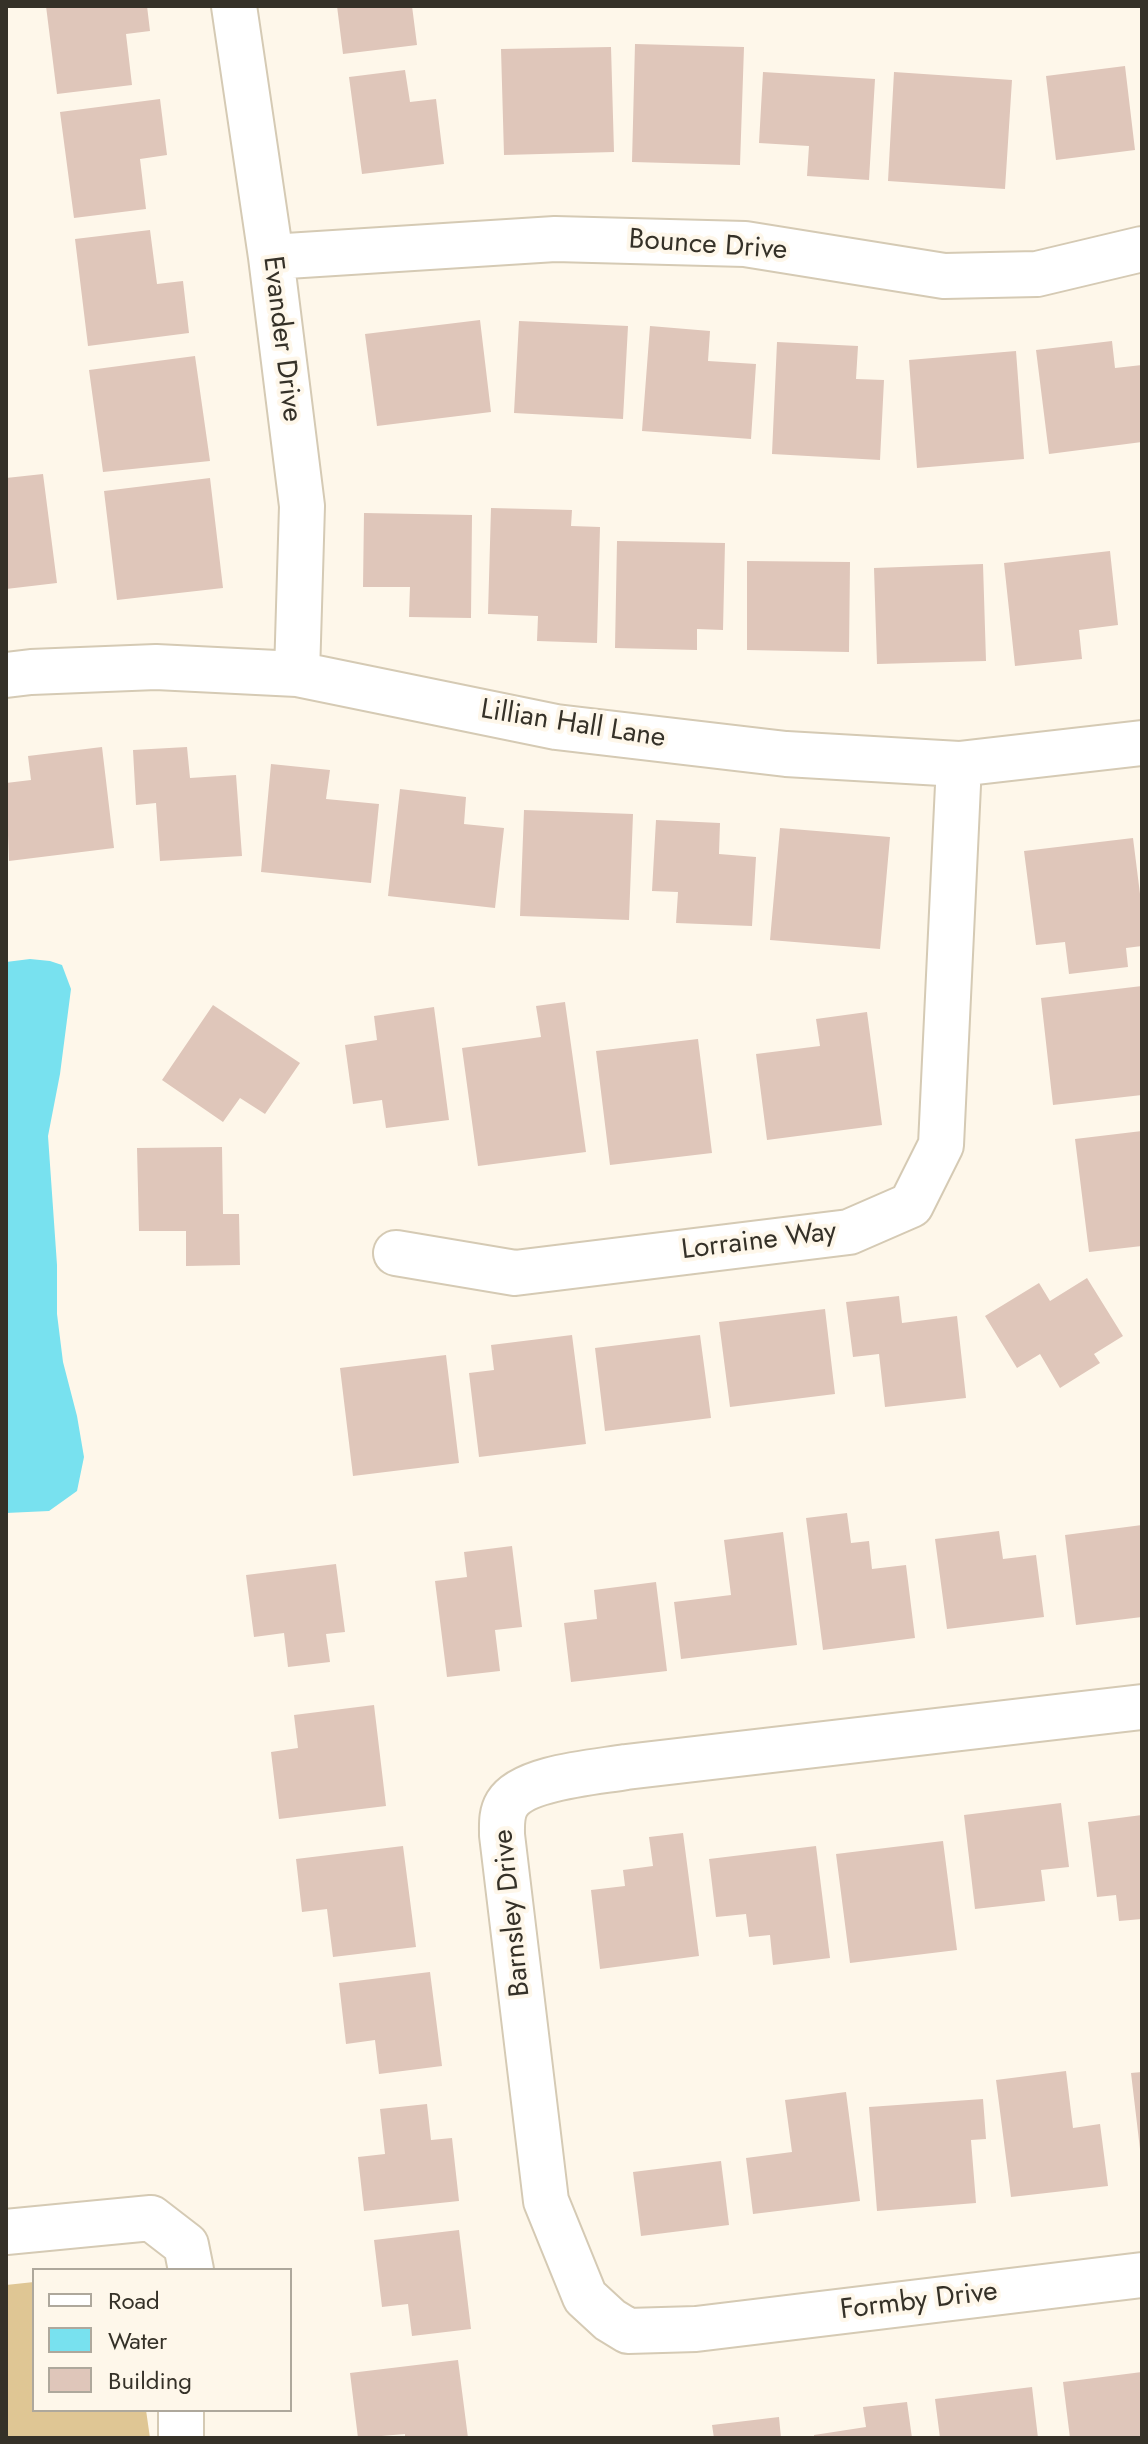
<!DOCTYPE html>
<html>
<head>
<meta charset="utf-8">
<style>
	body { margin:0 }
	#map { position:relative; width:1148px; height:2444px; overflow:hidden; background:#fef7ea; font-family:Jost,sans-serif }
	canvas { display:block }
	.frame { position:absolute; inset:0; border:8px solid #353128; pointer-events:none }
	.legend { position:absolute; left:32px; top:2268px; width:260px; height:144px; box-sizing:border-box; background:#fef7ea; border:2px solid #aea89c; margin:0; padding:10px 14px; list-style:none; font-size:24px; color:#353128 }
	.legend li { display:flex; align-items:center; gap:16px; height:40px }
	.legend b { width:40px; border:2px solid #aea89c }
</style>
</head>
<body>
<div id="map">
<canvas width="1148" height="2444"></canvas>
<div class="frame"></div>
<ul class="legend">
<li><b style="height:10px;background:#fff"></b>Road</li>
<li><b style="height:22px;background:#78e1ef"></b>Water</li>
<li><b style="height:22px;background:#dfc6ba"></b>Building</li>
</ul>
</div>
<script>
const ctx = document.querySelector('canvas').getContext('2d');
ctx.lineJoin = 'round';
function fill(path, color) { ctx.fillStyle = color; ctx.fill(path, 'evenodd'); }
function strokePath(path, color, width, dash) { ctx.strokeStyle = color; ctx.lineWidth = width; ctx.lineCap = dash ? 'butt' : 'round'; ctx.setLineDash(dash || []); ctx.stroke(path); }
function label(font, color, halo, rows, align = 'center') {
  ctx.font = font + ' Jost,sans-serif'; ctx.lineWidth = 8; ctx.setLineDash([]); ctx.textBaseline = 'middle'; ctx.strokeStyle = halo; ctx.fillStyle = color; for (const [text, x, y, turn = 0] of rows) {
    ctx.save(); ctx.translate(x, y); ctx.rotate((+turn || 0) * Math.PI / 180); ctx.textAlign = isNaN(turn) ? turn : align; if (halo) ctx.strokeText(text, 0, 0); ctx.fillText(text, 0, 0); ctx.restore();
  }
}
const green = new Path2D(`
	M 34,2282 L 34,2410 L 146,2410 L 150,2438 L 6,2438 L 6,2285 Z`);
const water = new Path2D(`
	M 30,959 L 50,961 L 62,965 L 71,989 L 60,1074 L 48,1136 L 57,1265 L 57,1314 L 63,1362 L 77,1416 L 84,1457 L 77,1491 L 49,1511 L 6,1513 L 6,962 Z`);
const building = new Path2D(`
	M 46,6 L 147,6 L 150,31 L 126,34 L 132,85 L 57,94 Z
	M 337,6 L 412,6 L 417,45 L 343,54 Z
	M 635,44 L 744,47 L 740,165 L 632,162 Z
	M 611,47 L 614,152 L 504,155 L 501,49 Z
	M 1125,66 L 1135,150 L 1056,160 L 1046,76 Z
	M 405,70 L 410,102 L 436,99 L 444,164 L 362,174 L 349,77 Z
	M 763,72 L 875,79 L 869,180 L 807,176 L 809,146 L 759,143 Z
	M 894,72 L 1012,80 L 1005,189 L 888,181 Z
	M 160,99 L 167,155 L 140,159 L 146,209 L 74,218 L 60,112 Z
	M 150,230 L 157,284 L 183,281 L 189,333 L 88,346 L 75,239 Z
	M 480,320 L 491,412 L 377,426 L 365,334 Z
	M 519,321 L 628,326 L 623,419 L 514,413 Z
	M 650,326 L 710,331 L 708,361 L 756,364 L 751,439 L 642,431 Z
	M 1112,341 L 1115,368 L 1142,365 L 1142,442 L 1049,454 L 1036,350 Z
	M 777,342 L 858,346 L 856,379 L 884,380 L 880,460 L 772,454 Z
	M 1016,351 L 1024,459 L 917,468 L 909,360 Z
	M 195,356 L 210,461 L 103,472 L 89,370 Z
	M 43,474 L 57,583 L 6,589 L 6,478 Z
	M 210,478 L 223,588 L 117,600 L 104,491 Z
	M 491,508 L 572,510 L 571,526 L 600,527 L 597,643 L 537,641 L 538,616 L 488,614 Z
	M 364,513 L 472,515 L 471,618 L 409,617 L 410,587 L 363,587 Z
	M 617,541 L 725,543 L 723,630 L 697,629 L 697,650 L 615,648 Z
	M 1110,551 L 1118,625 L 1079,630 L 1082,659 L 1015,666 L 1004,563 Z
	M 747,561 L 850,562 L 849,652 L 747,650 Z
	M 983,564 L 986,661 L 877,664 L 874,568 Z
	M 102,747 L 114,848 L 9,861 L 6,783 L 31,780 L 28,756 Z
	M 187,747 L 190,778 L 236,775 L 242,856 L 160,861 L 156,803 L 136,805 L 133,750 Z
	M 271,764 L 330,770 L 326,799 L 379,804 L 371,883 L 261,872 Z
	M 400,789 L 466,797 L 464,824 L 504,828 L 495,908 L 388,896 Z
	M 524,810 L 633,814 L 629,920 L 520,916 Z
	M 656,820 L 720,823 L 719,854 L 756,857 L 752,926 L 676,923 L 678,892 L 652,891 Z
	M 780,828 L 890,837 L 880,949 L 770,940 Z
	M 1133,838 L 1142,910 L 1142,946 L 1126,948 L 1128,967 L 1069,974 L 1065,942 L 1036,945 L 1024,851 Z
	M 1142,986 L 1142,1095 L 1053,1105 L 1041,998 Z
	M 565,1002 L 586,1152 L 478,1166 L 462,1048 L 541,1037 L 536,1006 Z
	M 213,1005 L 300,1063 L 265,1114 L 240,1098 L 223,1122 L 162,1080 Z
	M 434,1007 L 449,1120 L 386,1128 L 382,1100 L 353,1104 L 345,1045 L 377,1040 L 374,1016 Z
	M 867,1012 L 882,1125 L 767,1140 L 756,1054 L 820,1046 L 816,1019 Z
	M 698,1039 L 712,1153 L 610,1165 L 596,1051 Z
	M 1142,1131 L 1142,1246 L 1089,1252 L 1075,1139 Z
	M 222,1147 L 223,1214 L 239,1214 L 240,1265 L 186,1266 L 186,1231 L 139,1231 L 137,1148 Z
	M 1087,1278 L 1123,1336 L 1094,1354 L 1100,1363 L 1060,1388 L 1040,1354 L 1017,1368 L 985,1316 L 1039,1283 L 1050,1301 Z
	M 899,1296 L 902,1323 L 957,1316 L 966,1398 L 885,1407 L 879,1354 L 853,1357 L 846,1302 Z
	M 825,1309 L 835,1394 L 730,1407 L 719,1322 Z
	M 572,1335 L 586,1444 L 479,1457 L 469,1373 L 494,1370 L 491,1345 Z
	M 700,1335 L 711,1418 L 605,1431 L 595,1348 Z
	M 446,1355 L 459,1463 L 353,1476 L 340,1368 Z
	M 847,1513 L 851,1543 L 869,1541 L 872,1569 L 906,1565 L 915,1638 L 823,1650 L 806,1518 Z
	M 1142,1525 L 1142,1617 L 1076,1625 L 1065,1535 Z
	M 999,1531 L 1003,1559 L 1036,1555 L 1044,1617 L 947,1629 L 935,1539 Z
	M 783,1532 L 797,1645 L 681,1659 L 674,1602 L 731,1595 L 724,1540 Z
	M 512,1546 L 522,1627 L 495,1630 L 500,1671 L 447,1677 L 435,1581 L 467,1577 L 464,1552 Z
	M 336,1564 L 345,1632 L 326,1634 L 330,1662 L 288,1667 L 284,1633 L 254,1637 L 246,1575 Z
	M 656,1582 L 667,1671 L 571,1682 L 564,1623 L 597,1619 L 594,1590 Z
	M 374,1705 L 386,1806 L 279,1819 L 271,1752 L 298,1748 L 294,1715 Z
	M 1061,1803 L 1069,1867 L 1041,1870 L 1045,1901 L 975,1909 L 964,1815 Z
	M 1142,1815 L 1142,1919 L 1119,1921 L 1116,1895 L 1097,1897 L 1088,1822 Z
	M 683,1833 L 699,1956 L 600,1969 L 591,1890 L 625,1886 L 623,1870 L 653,1866 L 649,1837 Z
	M 943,1841 L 957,1950 L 850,1963 L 836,1854 Z
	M 403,1846 L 416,1947 L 333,1957 L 327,1909 L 302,1912 L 296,1859 Z
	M 816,1846 L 830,1958 L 773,1965 L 770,1935 L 749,1937 L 746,1914 L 716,1917 L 709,1859 Z
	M 430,1972 L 442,2066 L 379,2074 L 375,2040 L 346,2044 L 339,1983 Z
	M 1066,2071 L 1073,2128 L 1100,2124 L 1108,2186 L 1011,2197 L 996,2080 Z
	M 1142,2072 L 1142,2149 L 1140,2149 L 1131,2073 Z
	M 846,2092 L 860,2201 L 753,2214 L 746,2158 L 792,2152 L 785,2100 Z
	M 983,2099 L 986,2139 L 971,2140 L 976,2203 L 877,2211 L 869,2107 Z
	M 427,2104 L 431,2140 L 452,2138 L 459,2201 L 364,2211 L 358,2157 L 385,2154 L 380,2109 Z
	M 721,2161 L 729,2225 L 641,2236 L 633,2172 Z
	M 459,2230 L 471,2329 L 412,2336 L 408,2304 L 382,2307 L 374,2240 Z
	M 458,2360 L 468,2438 L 405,2438 L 405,2434 L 358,2438 L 350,2373 Z
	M 1142,2372 L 1142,2438 L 1070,2438 L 1063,2382 Z
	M 1032,2387 L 1038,2438 L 940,2438 L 935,2399 Z
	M 907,2402 L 912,2438 L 814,2438 L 814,2435 L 866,2427 L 863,2407 Z
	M 779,2417 L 781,2438 L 714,2438 L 712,2425 Z`);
const minor = new Path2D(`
	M 234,6 L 271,257 L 302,506 L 297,674
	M 271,257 L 555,239 L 745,244 L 944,276 L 1037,274 L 1142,249
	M 6,675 L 31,672 L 156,667 L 297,674 L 556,727 L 786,754 L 959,764 L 1142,743
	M 396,1253 L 515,1273 L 849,1232 L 911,1205 L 941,1145 L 959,764
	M 1142,1707 L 626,1767 C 597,1772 523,1777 507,1804 C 501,1814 502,1824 502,1835 L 546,2201 L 585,2297 L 610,2320 L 628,2331 L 696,2329 L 1142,2275
	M 6,2232 L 151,2218 L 186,2245 L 191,2270
	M 181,2410 L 181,2438`);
const streetNames = [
	["Bounce Drive",708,246,4],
	["Evander Drive",281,339,83],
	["Lillian Hall Lane",573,725,9],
	["Lorraine Way",759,1242,-7],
	["Barnsley Drive",513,1913,-96],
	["Formby Drive",919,2302,-7]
];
fill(green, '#dfc694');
fill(water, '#78e1ef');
fill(building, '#dfc6ba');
strokePath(minor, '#d5cab4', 48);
strokePath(minor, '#fff', 44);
label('28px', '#353128', '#fef7ea', streetNames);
</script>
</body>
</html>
